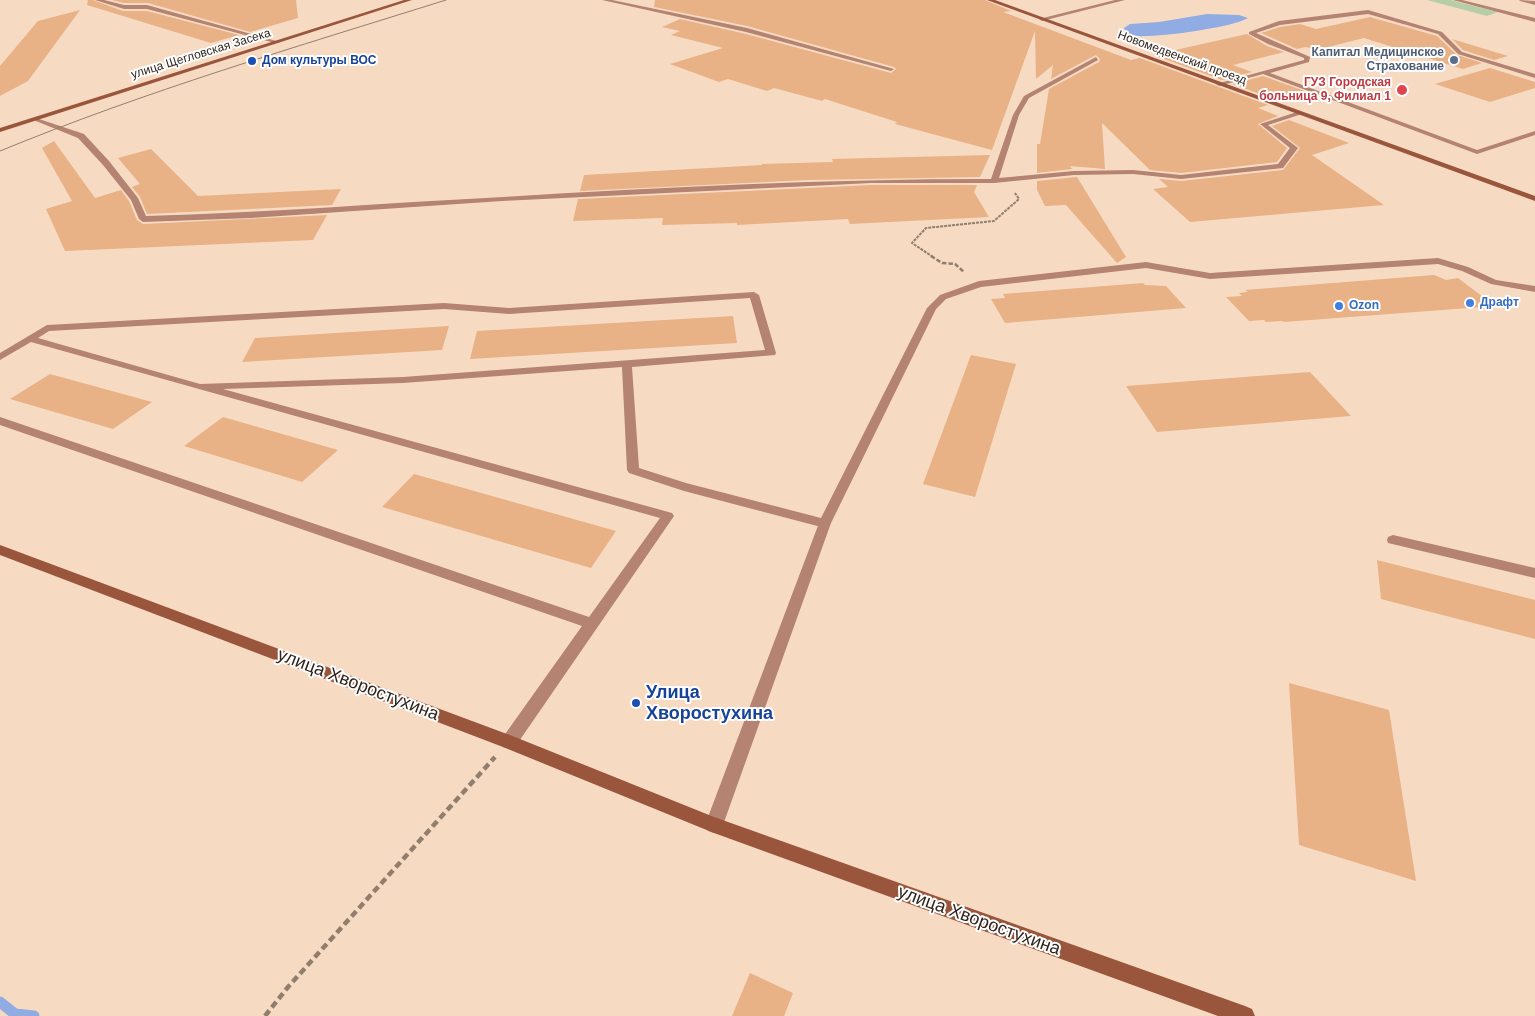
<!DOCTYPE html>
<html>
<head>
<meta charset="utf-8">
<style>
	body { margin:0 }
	canvas { display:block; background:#f7dac2 }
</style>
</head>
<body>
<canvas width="1535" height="1016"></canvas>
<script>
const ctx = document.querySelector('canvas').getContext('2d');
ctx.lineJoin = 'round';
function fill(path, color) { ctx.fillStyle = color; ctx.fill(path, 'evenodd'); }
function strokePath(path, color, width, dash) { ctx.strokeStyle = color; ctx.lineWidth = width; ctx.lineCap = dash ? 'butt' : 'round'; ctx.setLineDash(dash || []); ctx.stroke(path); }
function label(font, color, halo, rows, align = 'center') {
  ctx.font = font + ' Arial,sans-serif'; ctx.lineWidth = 4; ctx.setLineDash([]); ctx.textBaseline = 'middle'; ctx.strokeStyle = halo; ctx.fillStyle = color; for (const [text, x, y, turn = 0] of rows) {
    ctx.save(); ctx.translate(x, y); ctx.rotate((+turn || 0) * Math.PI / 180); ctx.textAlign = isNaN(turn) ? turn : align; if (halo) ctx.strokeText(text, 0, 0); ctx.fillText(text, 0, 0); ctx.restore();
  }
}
const green = new Path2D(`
	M 1427,0 L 1450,0 L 1498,12 L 1487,16 Z`);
const water = new Path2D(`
	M 1207,14 L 1239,15 L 1248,18 C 1232,28 1144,40 1127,35 L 1124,28 L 1130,24 L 1159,22 Z`);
const stream = new Path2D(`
	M 0,1002 L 15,1014 L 34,1016`);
const building = new Path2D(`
	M 88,0 L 93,0 L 123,11 L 147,11 L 239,35 L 211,43 L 87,5 Z
	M 112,0 L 296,0 L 298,18 L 250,32 L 148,3 L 124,3 Z
	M 655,0 L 985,0 L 1011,11 L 1003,12 L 1131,60 L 1140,58 L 1268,105 L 1258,108 L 1278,116 L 1258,124 L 1287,148 L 1277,162 L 1181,173 L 1150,170 L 1102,123 L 1105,169 L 1070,166 L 1072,169 L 1037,173 L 1037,144 L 1040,144 L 1049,89 L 1099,62 L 1100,59 L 1096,55 L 1051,79 L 1053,65 L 1036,79 L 1035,31 L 992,150 L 895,124 L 897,122 L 825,99 L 822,101 L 774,88 L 767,91 L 728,79 L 719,82 L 670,64 L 723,48 L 671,35 L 680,31 L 662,27 L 680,19 L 746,34 L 891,73 L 896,69 L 894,67 L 747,26 L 654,7 Z
	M 80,10 L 28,81 L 0,96 L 0,66 L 38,21 Z
	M 1370,17 L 1437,36 L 1457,55 L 1482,63 L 1463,69 L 1364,38 L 1316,50 L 1306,47 L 1297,49 L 1261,33 L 1280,27 L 1300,24 L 1316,29 Z
	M 1247,34 L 1267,46 L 1284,52 L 1233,65 L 1252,72 L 1222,80 L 1153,55 Z
	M 1452,39 L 1508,56 L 1494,60 L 1463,50 Z
	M 1490,68 L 1535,82 L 1535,88 L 1490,102 L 1435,84 Z
	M 1263,76 L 1288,85 L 1310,93 L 1281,102 L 1233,84 Z
	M 1289,120 L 1349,143 L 1312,155 L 1384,205 L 1190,222 L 1153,189 L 1168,187 L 1159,179 L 1181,181 L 1283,170 L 1300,148 L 1272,126 Z
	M 54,141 L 95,198 L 121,190 L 129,201 L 137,220 L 143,224 L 327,215 L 313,240 L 65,251 L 46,209 L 72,201 L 42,148 Z
	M 151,149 L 198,196 L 341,189 L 332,205 L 147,214 L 140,197 L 132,187 L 140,184 L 118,158 Z
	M 990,155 L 980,177 L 808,180 L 580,191 L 584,175 L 762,165 L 762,164 L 833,162 L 832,159 Z
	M 1077,177 L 1126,257 L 1117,263 L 1066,205 L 1045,206 L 1037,190 L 1037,181 Z
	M 871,185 L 977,185 L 974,192 L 989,217 L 850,224 L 848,219 L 737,225 L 737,223 L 662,225 L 663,218 L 573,221 L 578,199 Z
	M 1434,275 L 1446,280 L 1458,278 L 1495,306 L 1284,322 L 1282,321 L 1266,322 L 1264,320 L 1249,321 L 1226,297 L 1242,296 L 1239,293 L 1248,292 L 1245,290 Z
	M 1143,283 L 1145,285 L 1166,286 L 1186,308 L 1005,323 L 991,299 L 1005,298 L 1003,294 Z
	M 733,316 L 737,343 L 470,359 L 477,331 Z
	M 449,326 L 442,350 L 242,362 L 255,338 Z
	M 971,355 L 1016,364 L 975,497 L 923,484 Z
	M 1310,372 L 1351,416 L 1157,432 L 1126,386 Z
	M 50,374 L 152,402 L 113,429 L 10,399 Z
	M 223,417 L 338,450 L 302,482 L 184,446 Z
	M 414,474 L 616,531 L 591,568 L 382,507 Z
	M 1377,560 L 1535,600 L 1535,639 L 1381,599 Z
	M 1289,683 L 1389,710 L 1416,881 L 1299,845 Z
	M 750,973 L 793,993 L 784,1016 L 732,1016 Z`);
const pathFar2 = new Path2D(`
	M 933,257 L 912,243 L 926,228 L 994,221 L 1019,199 L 1015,193`);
const pathFar1 = new Path2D(`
	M 931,256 L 942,263 L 955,264 L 964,272`);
const path = new Path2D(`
	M 265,1016 L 288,987 L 495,757`);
const lane = new Path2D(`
	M 95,0 L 104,0 L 124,5 L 147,5 L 280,42 L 275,43 L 147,9 L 124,9 Z
	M 602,0 L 612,0 L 747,28 L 894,69 L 891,71 L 746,32 Z
	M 1115,0 L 1125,0 L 1042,21 L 1039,19 Z
	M 1453,0 L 1462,0 L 1535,18 L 1535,22 Z
	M 1519,0 L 1535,1 L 1535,5 L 1520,1 Z
	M 1368,10 L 1442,32 L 1462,52 L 1535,74 L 1535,78 L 1458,54 L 1438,34 L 1368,14 L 1280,25 L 1256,33 L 1310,57 L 1309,62 L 1270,73 L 1477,150 L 1535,131 L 1535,135 L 1477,154 L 1263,74 L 1219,86 L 1216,84 L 1304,60 L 1304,58 L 1268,44 L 1249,34 L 1249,32 L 1279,21 Z
	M 1096,57 L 1098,60 L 1029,98 L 1019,115 L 999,178 L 1074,171 L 1133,170 L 1181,175 L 1278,164 L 1290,148 L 1260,124 L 1300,111 L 1302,112 L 1302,114 L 1268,125 L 1298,148 L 1283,168 L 1181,179 L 1133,174 L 1074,175 L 994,183 L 871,183 L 502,201 L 251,218 L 143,222 L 139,219 L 131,200 L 103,165 L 78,138 L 31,119 L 36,118 L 84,134 L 109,161 L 138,198 L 146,216 C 265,213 384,203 503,197 C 665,187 828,179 991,179 L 1013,115 L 1024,96 Z
	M 1438,258 L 1468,267 L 1496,280 L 1535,286 L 1535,292 L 1491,284 L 1462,271 L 1438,264 L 1210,279 L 1146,268 L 981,287 L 946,299 L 936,309 L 831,523 L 829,526 L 825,528 L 684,491 L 629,473 L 627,470 L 622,367 L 403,383 L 223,389 L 672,513 L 674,516 L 672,519 L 515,747 L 509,749 L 503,747 L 501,742 L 503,737 L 582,626 L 0,425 L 0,417 L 589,617 L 660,518 L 31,342 L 0,360 L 0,353 L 47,325 L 444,303 L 509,308 L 754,292 L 759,295 L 776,353 L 775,355 L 632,367 L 639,468 L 686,483 L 821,518 L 927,308 L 940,295 L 979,281 L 1146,262 L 1210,273 ZM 750,298 L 765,350 L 403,377 L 200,384 L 38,338 L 49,331 L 444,309 L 509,314 Z
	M 1393,535 L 1535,568 L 1535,578 L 1388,543 L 1387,540 L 1388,537 Z`);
const street = new Path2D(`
	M 825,518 L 829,520 L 831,523 L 723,825 L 720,831 L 714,833 L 708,831 L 705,825 L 819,523 L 821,520 Z`);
const secondary = new Path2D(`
	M 404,0 L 412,0 L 0,132 L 0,128 Z
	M 987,0 L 995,0 L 1535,196 L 1535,201 Z
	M 0,545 L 515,737 L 714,817 L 1245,1006 L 1252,1009 L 1255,1016 L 1218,1016 L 714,833 L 503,747 L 0,555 Z`);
const tram = new Path2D(`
	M 0,151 C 146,91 296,47 446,0`);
const markers = [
	[1454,60,5,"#5c6f8a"],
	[252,61,5,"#1a4fb4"],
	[1402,90,6,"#e0444e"],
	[1470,303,5,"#3f7fe0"],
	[1339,306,5,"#3f7fe0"],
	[636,703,5,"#1a4fb4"]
];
const farServicenames = [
	["Капитал Медицинское",1444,53],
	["Страхование",1444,67]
];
const farStreetnames = [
	["улица Щегловская Засека",201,54,-17],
	["Новомедвенский проезд",1182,58,20]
];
const farTransitnames = [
	["Дом культуры ВОС",262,61]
];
const farHealthnames = [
	["ГУЗ Городская",1391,83],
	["больница 9, Филиал 1",1391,97]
];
const farShopnames = [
	["Драфт",1480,303],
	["Ozon",1349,306]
];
const nearStreetnames = [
	["улица Хворостухина",358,685,21],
	["улица Хворостухина",979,921,20]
];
const nearTransitnames = [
	["Улица",646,693],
	["Хворостухина",646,714]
];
fill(green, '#b5cea7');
fill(water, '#90ace3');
strokePath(stream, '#90ace3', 11);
fill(building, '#e8b286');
strokePath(pathFar2, '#917e6d', 2, [3, 1]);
strokePath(pathFar1, '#917e6d', 2.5, [4.5, 2]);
strokePath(path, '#917e6d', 4.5, [7, 4]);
fill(lane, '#b48372');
fill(street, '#b48372');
fill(secondary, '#9a553d');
strokePath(tram, '#927f6e', 1);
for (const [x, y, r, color] of markers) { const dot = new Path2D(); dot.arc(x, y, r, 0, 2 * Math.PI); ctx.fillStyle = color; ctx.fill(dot); strokePath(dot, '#fff', 2); }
label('bold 12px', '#4e5e75', '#fff', farServicenames, 'right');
label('12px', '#2f251c', '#fff', farStreetnames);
label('bold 12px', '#164399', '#fff', farTransitnames, 'left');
label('bold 12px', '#be3a42', '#fff', farHealthnames, 'right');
label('bold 12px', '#366cbe', '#fff', farShopnames, 'left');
label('18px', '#2f251c', '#fff', nearStreetnames);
label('bold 18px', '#164399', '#fff', nearTransitnames, 'left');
</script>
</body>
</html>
